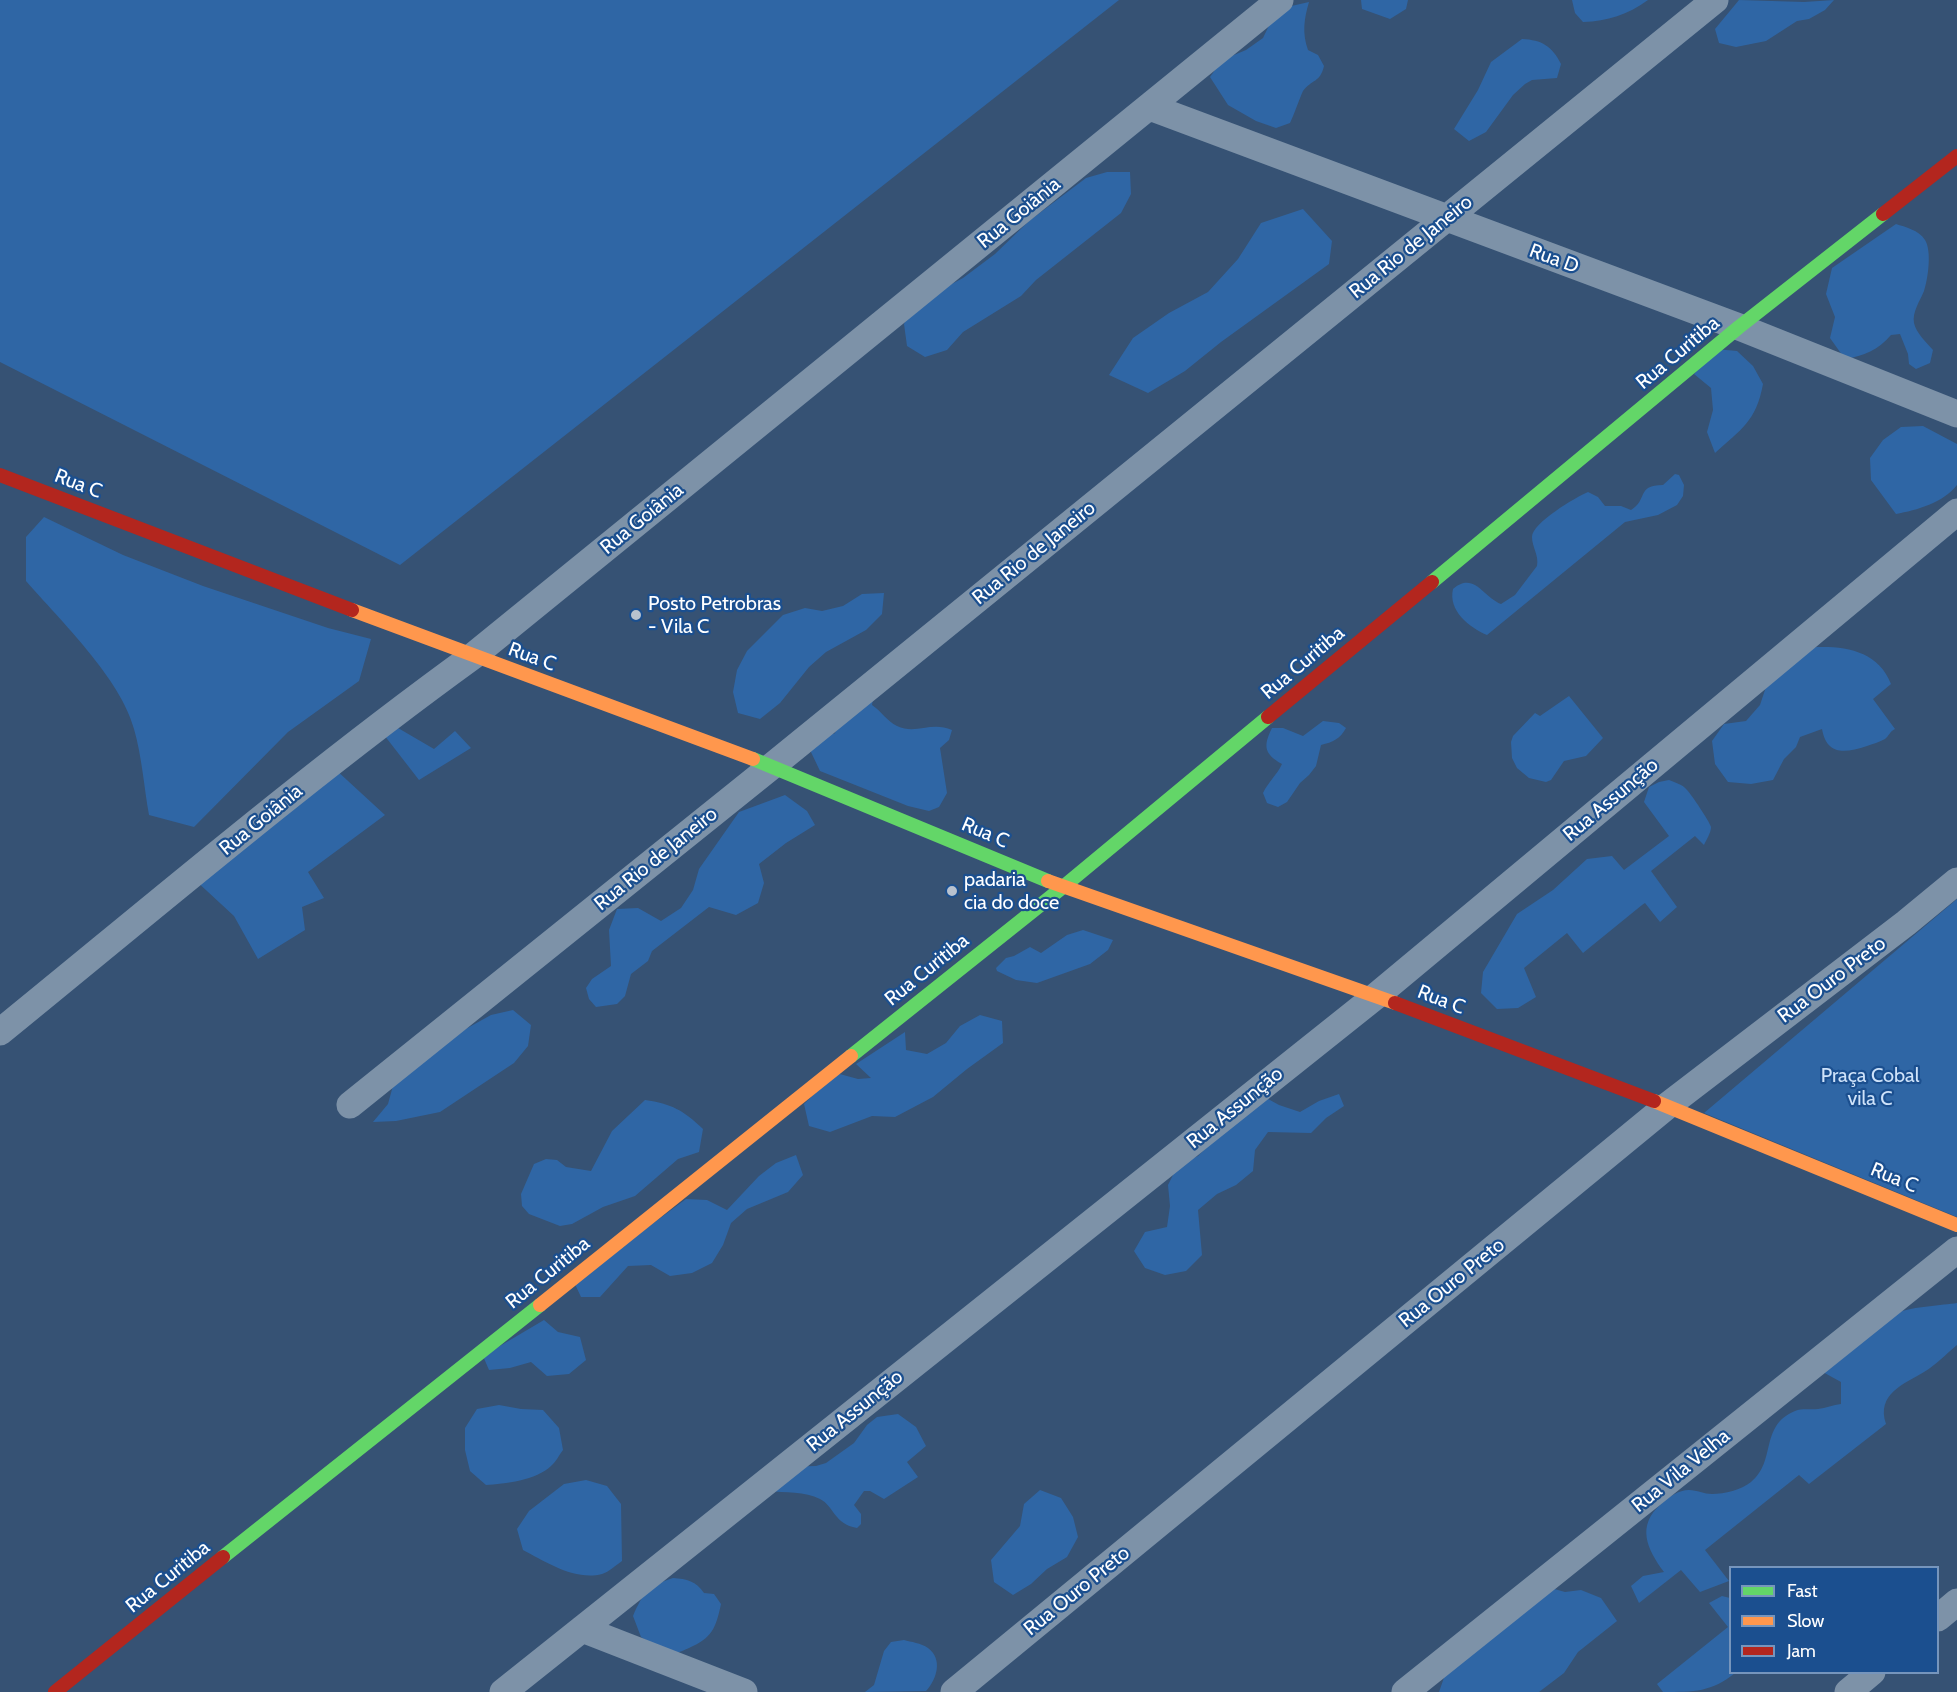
<!DOCTYPE html>
<html>
<head>
<meta charset="utf-8">
<style>
	body { margin:0 }
	#map { position:relative; width:1957px; height:1692px; overflow:hidden; background:#365274; font-family:Cabin,sans-serif }
	canvas { display:block }
	.legend { position:absolute; left:1729px; top:1566px; width:210px; height:108px; box-sizing:border-box; background:#1b4f8f; border:2px solid #7695bc; margin:0; padding:8px 10px; list-style:none; font-size:18px; color:#fff }
	.legend li { display:flex; align-items:center; gap:12px; height:30px }
	.legend b { width:30px; border:2px solid #7695bc }
</style>
</head>
<body>
<div id="map">
<canvas width="1957" height="1692"></canvas>
<ul class="legend">
<li><b style="height:8px;background:#63d668"></b>Fast</li>
<li><b style="height:8px;background:#ff974d"></b>Slow</li>
<li><b style="height:8px;background:#b3261e"></b>Jam</li>
</ul>
</div>
<script>
const ctx = document.querySelector('canvas').getContext('2d');
ctx.lineJoin = 'round';
function fill(path, color) { ctx.fillStyle = color; ctx.fill(path, 'evenodd'); }
function strokePath(path, color, width, dash) { ctx.strokeStyle = color; ctx.lineWidth = width; ctx.lineCap = dash ? 'butt' : 'round'; ctx.setLineDash(dash || []); ctx.stroke(path); }
function label(font, color, halo, rows, align = 'center') {
  ctx.font = font + ' Cabin,sans-serif'; ctx.lineWidth = 4.5; ctx.setLineDash([]); ctx.textBaseline = 'middle'; ctx.strokeStyle = halo; ctx.fillStyle = color; for (const [text, x, y, turn = 0] of rows) {
    ctx.save(); ctx.translate(x, y); ctx.rotate((+turn || 0) * Math.PI / 180); ctx.textAlign = isNaN(turn) ? turn : align; if (halo) ctx.strokeText(text, 0, 0); ctx.fillText(text, 0, 0); ctx.restore();
  }
}
const green = new Path2D(`
	M 0,0 L 1119,0 L 400,565 L 0,362 Z
	M 1361,0 L 1408,0 L 1406,9 L 1390,19 L 1362,9 Z
	M 1572,0 L 1648,0 C 1627,15 1608,21 1583,22 L 1575,13 Z
	M 1739,0 L 1804,2 L 1834,0 L 1825,10 L 1809,19 L 1797,21 L 1766,41 L 1736,47 L 1719,43 L 1715,29 Z
	M 1309,2 C 1304,19 1302,33 1308,50 L 1318,55 L 1324,66 C 1320,83 1312,79 1303,91 C 1300,97 1294,115 1290,123 L 1276,128 L 1256,121 L 1228,105 L 1210,77 L 1222,60 L 1246,50 L 1263,38 L 1274,15 L 1287,7 Z
	M 1522,39 C 1542,40 1552,46 1561,64 L 1557,78 L 1532,80 L 1525,84 L 1513,95 L 1486,132 L 1469,141 L 1454,129 L 1478,90 L 1491,62 Z
	M 1107,172 L 1130,172 L 1131,194 L 1121,213 L 1036,280 L 1021,296 L 963,332 L 947,350 L 925,357 L 907,346 L 904,324 L 914,304 L 963,278 L 995,254 L 1029,221 L 1086,178 Z
	M 1303,209 L 1332,241 L 1329,264 L 1221,342 L 1185,371 L 1148,393 L 1109,375 L 1133,338 L 1169,313 L 1208,292 L 1238,259 L 1261,223 Z
	M 1896,224 C 1905,227 1919,230 1925,240 C 1932,251 1928,279 1924,291 C 1920,301 1912,312 1914,323 C 1916,333 1927,343 1933,350 L 1930,363 L 1916,369 L 1909,364 L 1908,354 L 1900,334 L 1891,335 C 1878,350 1864,356 1845,359 L 1830,338 L 1835,317 L 1826,294 L 1832,268 Z
	M 1715,349 L 1737,351 L 1753,366 L 1763,384 C 1756,422 1741,429 1715,453 L 1707,432 L 1713,410 L 1711,388 L 1694,374 Z
	M 1923,426 L 1957,444 L 1957,485 C 1943,503 1917,510 1896,514 L 1871,480 L 1870,458 L 1883,440 L 1901,427 Z
	M 1675,474 L 1679,475 L 1684,485 L 1683,496 L 1677,505 L 1658,515 L 1625,522 L 1487,635 C 1469,627 1448,611 1453,589 C 1474,571 1483,597 1501,604 L 1515,595 L 1537,566 C 1539,555 1532,547 1532,537 C 1532,523 1576,497 1588,492 L 1598,497 L 1605,506 L 1621,506 L 1631,510 C 1648,500 1636,485 1663,485 Z
	M 44,517 L 123,555 L 203,586 L 328,628 L 371,639 L 359,681 L 288,732 L 194,827 L 149,815 C 144,787 142,757 134,729 C 121,679 60,620 26,581 L 26,537 Z
	M 884,593 L 882,614 L 866,630 L 826,652 L 809,667 L 780,703 L 760,719 L 738,713 L 733,692 L 737,670 L 747,651 L 783,615 L 805,608 L 822,611 L 843,606 L 862,594 Z
	M 1817,647 C 1847,646 1879,652 1891,684 L 1873,699 L 1895,729 C 1890,731 1889,736 1885,739 C 1880,742 1872,744 1867,746 C 1845,753 1827,756 1822,729 L 1800,737 L 1796,747 L 1784,759 L 1773,780 L 1751,784 L 1728,782 L 1715,764 L 1712,741 L 1724,724 L 1746,721 L 1760,705 L 1767,684 L 1795,651 Z
	M 874,694 L 872,705 C 881,711 887,721 897,726 C 916,735 931,721 952,730 L 949,740 L 940,748 L 947,793 L 939,807 L 929,811 L 908,806 L 820,771 L 810,750 L 827,730 L 834,734 L 841,724 Z
	M 1569,696 L 1603,738 L 1586,756 L 1564,761 L 1551,780 L 1546,782 L 1529,778 L 1517,768 L 1512,758 L 1511,742 L 1513,736 L 1535,713 L 1540,716 Z
	M 1323,721 L 1339,723 L 1346,728 C 1340,739 1333,742 1321,745 L 1316,766 L 1309,775 L 1300,783 L 1287,802 L 1278,807 L 1267,803 L 1263,793 C 1268,782 1277,775 1282,764 C 1264,754 1263,746 1272,728 L 1283,728 L 1303,736 Z
	M 398,728 L 434,749 L 455,731 L 471,748 L 419,780 L 381,731 Z
	M 335,769 L 385,815 L 308,872 L 324,898 L 302,907 L 305,930 L 258,959 L 234,916 L 194,879 Z
	M 1669,780 C 1676,783 1682,784 1687,790 C 1691,794 1710,822 1711,827 C 1711,833 1706,840 1704,845 L 1695,836 L 1651,871 L 1677,907 L 1660,922 L 1645,903 L 1642,905 L 1583,953 L 1567,933 L 1524,968 L 1536,997 L 1518,1008 L 1497,1009 L 1481,993 L 1483,972 L 1517,914 L 1553,890 L 1587,859 L 1612,856 L 1624,870 L 1669,836 L 1644,802 L 1649,787 L 1659,782 Z
	M 785,795 L 807,811 L 815,825 L 786,843 L 759,864 L 764,883 L 758,903 L 736,915 L 709,907 L 652,951 L 648,961 L 631,974 L 625,996 L 617,1004 L 596,1007 L 589,999 L 586,988 L 592,979 L 611,966 L 609,930 L 617,909 L 638,908 L 661,921 L 681,908 L 693,890 L 699,869 L 739,812 Z
	M 1957,899 L 1957,1217 L 1704,1113 Z
	M 1083,930 L 1113,940 L 1108,950 L 1090,964 L 1037,983 L 1016,980 L 997,971 L 996,968 L 1006,958 L 1014,956 L 1030,947 L 1041,953 L 1067,935 Z
	M 513,1010 L 531,1025 L 528,1046 L 514,1063 L 440,1112 L 396,1121 L 373,1122 L 388,1104 L 394,1082 L 453,1036 L 491,1015 Z
	M 980,1015 L 1002,1021 L 1003,1043 L 967,1069 L 933,1097 L 895,1117 L 872,1116 L 830,1132 L 809,1126 L 804,1104 L 836,1073 L 858,1079 L 871,1078 L 856,1064 L 905,1032 L 906,1050 L 927,1054 L 946,1043 L 960,1026 Z
	M 1259,1094 L 1279,1105 L 1300,1112 L 1319,1101 L 1339,1094 L 1344,1106 L 1326,1118 L 1311,1133 L 1268,1132 L 1255,1150 L 1253,1171 L 1236,1185 L 1217,1194 L 1198,1210 L 1202,1255 L 1186,1271 L 1165,1275 L 1145,1268 L 1134,1251 L 1145,1232 L 1167,1227 L 1170,1206 L 1168,1185 L 1178,1165 L 1198,1156 Z
	M 645,1100 C 672,1104 683,1110 703,1129 L 699,1152 L 678,1159 L 635,1196 L 603,1207 L 572,1224 L 560,1226 L 529,1214 L 522,1206 L 521,1194 L 534,1164 L 546,1159 L 557,1160 L 566,1167 L 591,1171 L 612,1131 Z
	M 796,1155 L 803,1175 L 788,1192 L 747,1209 L 731,1223 L 723,1245 L 712,1263 L 692,1273 L 670,1276 L 651,1265 L 628,1266 L 600,1297 L 581,1297 L 574,1282 L 686,1199 L 707,1200 L 727,1210 L 759,1176 L 776,1163 Z
	M 1957,1303 L 1957,1345 C 1946,1354 1936,1365 1924,1372 C 1904,1384 1876,1394 1886,1424 L 1809,1484 L 1799,1475 L 1705,1550 L 1729,1581 L 1700,1592 L 1681,1570 L 1639,1603 L 1631,1586 L 1643,1576 L 1664,1572 C 1647,1549 1636,1526 1661,1504 C 1668,1497 1679,1490 1689,1490 C 1697,1490 1704,1494 1712,1494 C 1725,1494 1741,1490 1751,1482 C 1777,1461 1759,1426 1795,1411 C 1802,1408 1811,1410 1818,1409 C 1826,1408 1833,1405 1841,1404 L 1841,1382 L 1821,1371 L 1900,1312 C 1912,1307 1943,1305 1957,1303 Z
	M 544,1320 L 558,1332 L 580,1337 L 586,1360 L 569,1374 L 547,1376 L 531,1362 L 510,1368 L 489,1370 L 483,1356 Z
	M 499,1405 L 521,1409 L 543,1410 L 559,1428 L 563,1450 C 559,1455 556,1462 551,1466 C 537,1480 504,1484 486,1485 L 470,1471 L 465,1450 L 465,1428 L 477,1409 Z
	M 898,1414 L 916,1427 L 926,1446 L 907,1462 L 918,1477 L 884,1499 L 870,1491 L 864,1491 L 854,1505 L 861,1514 L 861,1524 L 857,1528 C 834,1524 834,1506 820,1499 C 805,1491 785,1493 768,1491 L 781,1467 L 816,1466 L 826,1463 L 854,1443 L 867,1425 L 877,1417 Z
	M 586,1480 L 607,1486 L 621,1504 L 622,1561 C 616,1565 609,1572 602,1574 C 575,1581 546,1562 523,1550 L 517,1529 L 529,1511 L 564,1484 Z
	M 1040,1490 L 1061,1498 L 1073,1517 L 1078,1537 L 1067,1557 L 1047,1569 L 1031,1584 L 1013,1595 L 994,1582 L 991,1560 L 1020,1526 L 1024,1504 Z
	M 673,1578 C 687,1579 696,1581 704,1593 L 714,1594 L 721,1604 C 716,1628 712,1638 689,1648 C 684,1650 677,1654 671,1653 C 661,1652 649,1642 641,1637 L 633,1616 C 643,1593 648,1586 673,1578 Z
	M 1544,1586 L 1565,1592 L 1581,1590 L 1601,1598 L 1617,1621 L 1578,1652 L 1564,1673 L 1539,1692 L 1439,1692 L 1447,1669 Z
	M 1722,1596 L 1730,1598 L 1730,1672 L 1735,1673 C 1712,1692 1694,1692 1663,1692 L 1657,1684 L 1728,1627 L 1709,1603 Z
	M 904,1640 C 911,1642 921,1643 928,1648 C 943,1659 937,1679 926,1691 L 865,1692 L 874,1685 L 884,1651 L 891,1642 Z`);
const street = new Path2D(`
	M 1150,107 L 1739,327 L 1957,414
	M 0,1032 C 156,905 310,774 473,656 L 1280,0
	M 350,1105 L 772,766 L 1715,0
	M 1938,1618 L 1957,1602
	M 582,1629 L 744,1692
	M 503,1692 L 1376,996 L 1957,512
	M 954,1692 L 1667,1106 L 1906,923 L 1957,881
	M 1405,1692 L 1957,1250
	M 1848,1692 L 1872,1672`);
const fast = new Path2D(`
	M 1432,582 L 1739,327 L 1883,214
	M 753,759 L 1048,881
	M 851,1056 L 1063,887 L 1268,717
	M 223,1557 L 540,1305`);
const slow = new Path2D(`
	M 352,610 L 753,759
	M 1048,881 L 1395,1003
	M 1654,1101 L 1957,1225
	M 540,1305 L 851,1056`);
const jam = new Path2D(`
	M 1883,214 L 1957,156
	M 0,475 L 352,610
	M 1268,717 L 1432,582
	M 1395,1003 L 1654,1101
	M 55,1692 L 223,1557`);
const markers = [
	[636,615,6,"#b9c2ce"],
	[952,891,6,"#b9c2ce"]
];
const streetNames = [
	["Rua Goiânia",1019,213,-39],
	["Rua Rio de Janeiro",1411,247,-39],
	["Rua D",1554,259,20],
	["Rua Curitiba",1678,353,-40],
	["Rua C",78,484,21],
	["Rua Goiânia",642,519,-39],
	["Rua Rio de Janeiro",1034,553,-39],
	["Rua C",532,657,20],
	["Rua Curitiba",1303,663,-40],
	["Rua Assunção",1611,800,-40],
	["Rua Goiânia",261,820,-39],
	["Rua C",985,833,23],
	["Rua Rio de Janeiro",656,859,-39],
	["Rua Curitiba",927,970,-39],
	["Rua Ouro Preto",1832,980,-37],
	["Rua C",1441,1000,21],
	["Rua Assunção",1235,1108,-39],
	["Rua C",1894,1178,22],
	["Rua Curitiba",548,1273,-39],
	["Rua Ouro Preto",1452,1283,-39],
	["Rua Assunção",855,1411,-39],
	["Rua Vila Velha",1681,1471,-39],
	["Rua Curitiba",168,1577,-39],
	["Rua Ouro Preto",1077,1591,-39]
];
const poiNames = [
	["Posto Petrobras",648,604],
	["- Vila C",648,627],
	["padaria",964,880],
	["cia do doce",964,903]
];
const parkNames = [
	["Praça Cobal",1870,1076],
	["vila C",1870,1099]
];
fill(green, '#2f66a5');
strokePath(street, '#7d92a8', 27);
strokePath(fast, '#63d668', 14);
strokePath(slow, '#ff974d', 14);
strokePath(jam, '#b3261e', 14);
for (const [x, y, r, color] of markers) { const dot = new Path2D(); dot.arc(x, y, r, 0, 2 * Math.PI); ctx.fillStyle = color; ctx.fill(dot); strokePath(dot, '#1b4f8f', 2); }
label('20px', '#fff', '#1b4f8f', streetNames);
label('20px', '#fff', '#1b4f8f', poiNames, 'left');
label('20px', '#cfe3fa', '#1b4f8f', parkNames);
</script>
</body>
</html>
